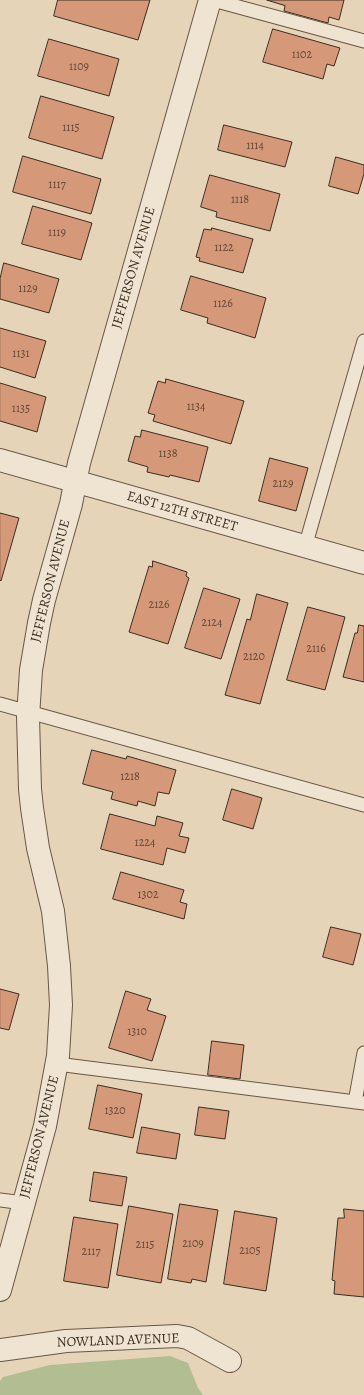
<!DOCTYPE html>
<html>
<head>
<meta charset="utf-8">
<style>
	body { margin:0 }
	canvas { display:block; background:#e6d4b8 }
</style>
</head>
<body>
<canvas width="364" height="1395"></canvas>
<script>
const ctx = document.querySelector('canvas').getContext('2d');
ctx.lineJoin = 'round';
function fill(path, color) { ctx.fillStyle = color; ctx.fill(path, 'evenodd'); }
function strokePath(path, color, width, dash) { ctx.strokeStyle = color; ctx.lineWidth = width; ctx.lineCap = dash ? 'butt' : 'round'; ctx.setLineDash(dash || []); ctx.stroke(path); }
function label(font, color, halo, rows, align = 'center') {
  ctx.font = font + ' Alegreya,serif'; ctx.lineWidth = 3; ctx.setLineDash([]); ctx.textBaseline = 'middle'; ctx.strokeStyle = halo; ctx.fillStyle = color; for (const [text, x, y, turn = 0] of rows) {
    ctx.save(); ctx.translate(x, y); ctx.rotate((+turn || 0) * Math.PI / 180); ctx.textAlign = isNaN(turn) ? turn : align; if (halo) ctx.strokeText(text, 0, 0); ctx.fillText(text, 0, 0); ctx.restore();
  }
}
const green = new Path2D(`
	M 170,1356 L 188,1363 L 198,1388 L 203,1395 L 0,1395 L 0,1381 L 3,1377 L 50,1365 Z`);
const building = new Path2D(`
	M 58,0 L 150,0 L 138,40 L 54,16 Z
	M 267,0 L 344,0 L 339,20 L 329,17 L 328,23 L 284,11 L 285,6 Z
	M 273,29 L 340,48 L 334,66 L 327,64 L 323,79 L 263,62 Z
	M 49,39 L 119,59 L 109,96 L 38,76 Z
	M 41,96 L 114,117 L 102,159 L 29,138 Z
	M 224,125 L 292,142 L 285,167 L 218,150 Z
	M 23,156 L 101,179 L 91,214 L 13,192 Z
	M 336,157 L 364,165 L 364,174 L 358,194 L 329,186 Z
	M 210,175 L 280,194 L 270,231 L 216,217 L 217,212 L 201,207 Z
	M 33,206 L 92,223 L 81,260 L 22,244 Z
	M 212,228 L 253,239 L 243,273 L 199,261 L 200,258 L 196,257 L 204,229 L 211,230 Z
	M 4,263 L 59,279 L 49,313 L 0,299 L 0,279 Z
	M 191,276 L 266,298 L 255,338 L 207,323 L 208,318 L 181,310 Z
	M 0,328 L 46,341 L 35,378 L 0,367 Z
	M 166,379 L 244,401 L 231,444 L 153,421 L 155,415 L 148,413 L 158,381 L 165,383 Z
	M 0,383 L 46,397 L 37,432 L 0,421 Z
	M 142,430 L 208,447 L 199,482 L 170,475 L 169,477 L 147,472 L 148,467 L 128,461 L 135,436 L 140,437 Z
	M 270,458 L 308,468 L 296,511 L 259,501 Z
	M 0,513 L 19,518 L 1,581 L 0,580 Z
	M 153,561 L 187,572 L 186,576 L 189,578 L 168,644 L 129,632 L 149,566 L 152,567 Z
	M 204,588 L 240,599 L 221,659 L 185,648 Z
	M 257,594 L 288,603 L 260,704 L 225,695 L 247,619 L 250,620 Z
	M 308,607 L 345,617 L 325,690 L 287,680 Z
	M 359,625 L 364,626 L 364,682 L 343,677 L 355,633 L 357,633 Z
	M 92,750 L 126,759 L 127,756 L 176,770 L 169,794 L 158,792 L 155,806 L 138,801 L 137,806 L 111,799 L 113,792 L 83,784 Z
	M 232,789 L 262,798 L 253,829 L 223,820 Z
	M 110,814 L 155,826 L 157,816 L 183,823 L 179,836 L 189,838 L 185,853 L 167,848 L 163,865 L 101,849 Z
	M 121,872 L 184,890 L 180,902 L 187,904 L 184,919 L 113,899 Z
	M 331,927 L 361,934 L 353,965 L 323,957 Z
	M 0,989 L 19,994 L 9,1030 L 0,1028 Z
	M 126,991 L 151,999 L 147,1010 L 166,1016 L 152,1061 L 109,1048 Z
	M 212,1041 L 244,1045 L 240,1079 L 208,1075 Z
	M 98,1085 L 142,1094 L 133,1138 L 89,1129 Z
	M 199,1107 L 229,1111 L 225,1139 L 195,1135 Z
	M 142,1127 L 180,1134 L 176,1159 L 137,1153 Z
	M 94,1172 L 127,1177 L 122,1206 L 90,1201 Z
	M 180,1204 L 218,1210 L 206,1282 L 192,1279 L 191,1283 L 168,1279 Z
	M 129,1206 L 173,1214 L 161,1283 L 117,1275 Z
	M 344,1209 L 364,1211 L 364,1297 L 334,1294 L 335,1281 L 332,1280 L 338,1218 L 344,1218 Z
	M 235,1211 L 277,1218 L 266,1291 L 224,1284 Z
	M 74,1217 L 118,1224 L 108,1288 L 64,1281 Z`);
const service = new Path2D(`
	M 213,0 L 364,41
	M 305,547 L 364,341
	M 0,704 L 364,805
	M 57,1064 L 364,1103
	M 355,1102 L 364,1053
	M 0,1200 L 24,1203`);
const minor = new Path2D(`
	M 0,460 L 364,563
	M 0,1290 L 45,1126 L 58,1056 L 61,1005 L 59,966 L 53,911 L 38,848 L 32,808 L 30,789 L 28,717 L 31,670 L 39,623 L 44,600 L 71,504 L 79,463 L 210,0
	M 0,1350 L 66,1341 L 177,1336 L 188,1338 L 230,1361`);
const numberNames = [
	["1102",302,55],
	["1109",79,67],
	["1115",71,128],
	["1114",255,146],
	["1117",57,185],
	["1118",240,200],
	["1119",57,233],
	["1122",224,248],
	["1129",28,289],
	["1126",223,304],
	["1131",21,354],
	["1134",196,407],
	["1135",21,409],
	["1138",168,454],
	["2129",283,484],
	["2126",159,605],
	["2124",212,623],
	["2116",316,649],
	["2120",254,657],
	["1218",130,777],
	["1224",145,843],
	["1302",148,895],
	["1310",137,1032],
	["1320",115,1111],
	["2109",193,1244],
	["2115",145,1245],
	["2105",250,1251],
	["2117",91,1252]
];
const streetNames = [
	["JEFFERSON AVENUE",134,268,-74],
	["EAST 12TH STREET",182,512,16],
	["JEFFERSON AVENUE",51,581,-76],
	["JEFFERSON AVENUE",40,1137,-76],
	["NOWLAND AVENUE",118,1341,-2]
];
fill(green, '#b2bd91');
fill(building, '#d59879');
strokePath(building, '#3b2e20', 1);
strokePath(service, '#665846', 15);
strokePath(minor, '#665846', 24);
strokePath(service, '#efe3d1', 13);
strokePath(minor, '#efe3d1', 22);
label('12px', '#624836', null, numberNames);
label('14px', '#3b2e20', '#efe3d1', streetNames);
</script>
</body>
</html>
